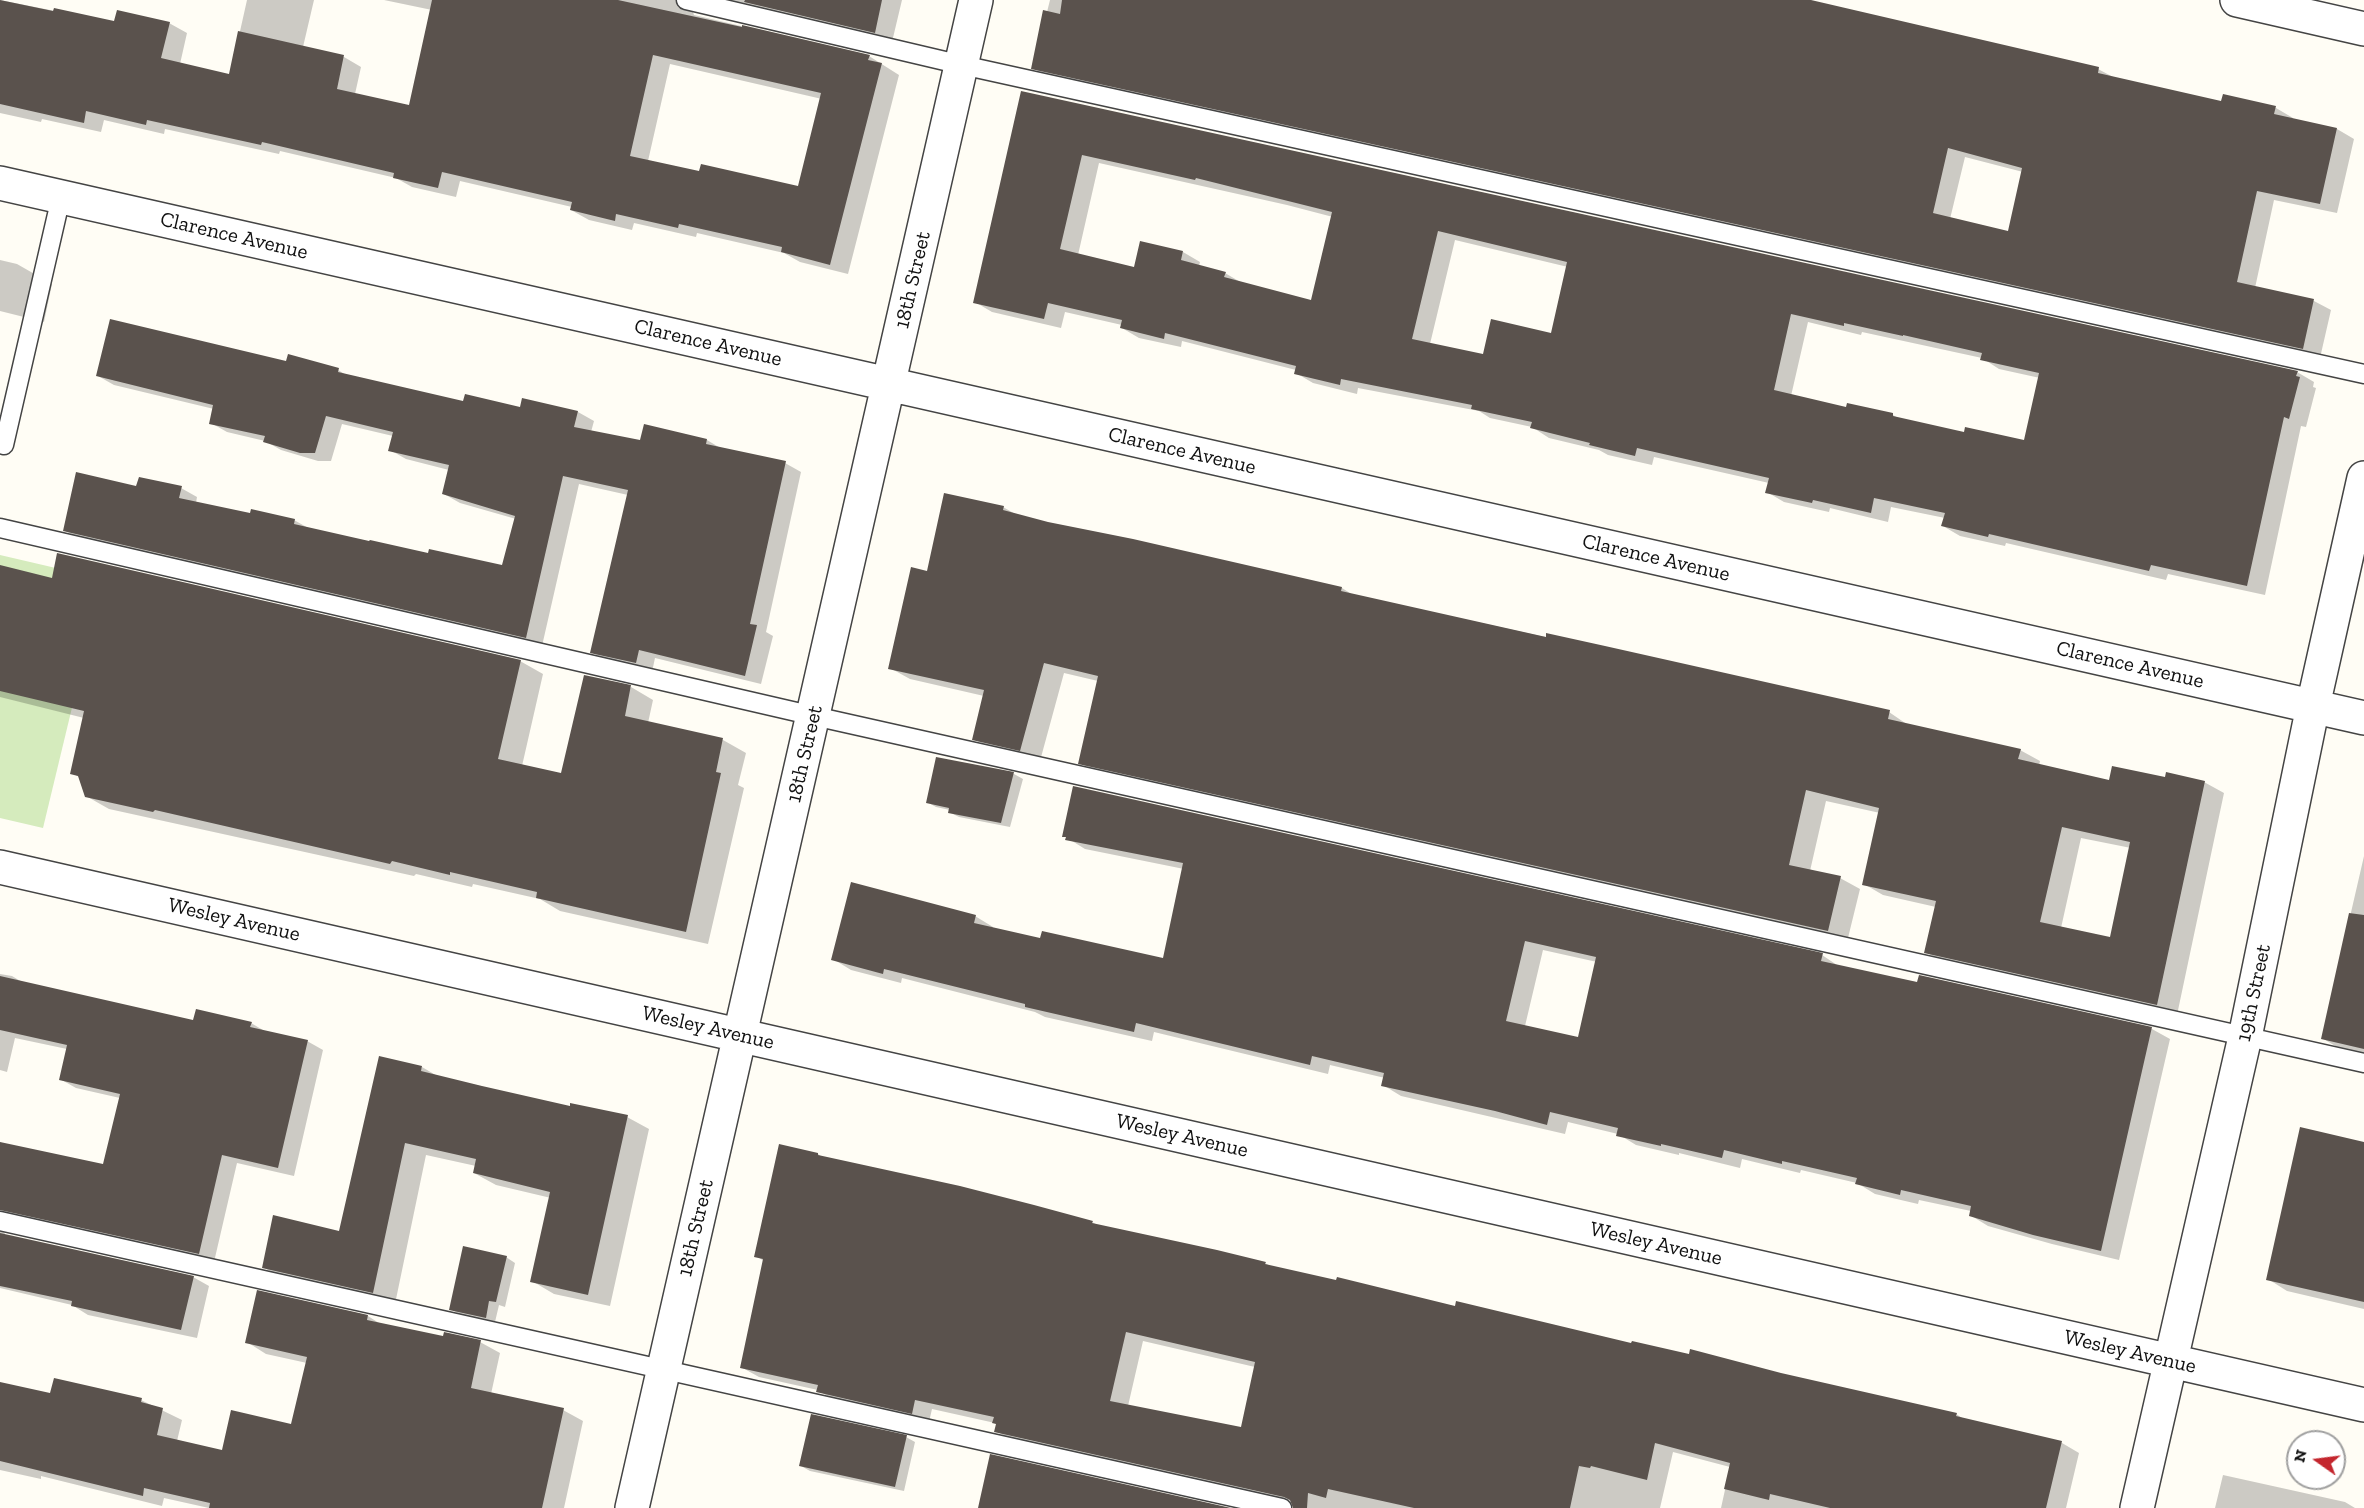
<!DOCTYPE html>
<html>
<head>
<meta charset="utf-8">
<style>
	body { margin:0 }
	#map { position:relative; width:2364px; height:1508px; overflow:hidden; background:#fffdf5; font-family:"Zilla Slab",serif }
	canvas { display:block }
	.north { position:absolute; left:2286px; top:1430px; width:60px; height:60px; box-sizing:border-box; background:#fff; border:2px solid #a0a0a0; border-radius:50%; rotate:284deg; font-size:16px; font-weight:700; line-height:24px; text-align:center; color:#111 }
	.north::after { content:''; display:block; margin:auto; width:21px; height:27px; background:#c4262e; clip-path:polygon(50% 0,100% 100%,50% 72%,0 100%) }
</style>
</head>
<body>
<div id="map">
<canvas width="2364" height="1508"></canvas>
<div class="north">N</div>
</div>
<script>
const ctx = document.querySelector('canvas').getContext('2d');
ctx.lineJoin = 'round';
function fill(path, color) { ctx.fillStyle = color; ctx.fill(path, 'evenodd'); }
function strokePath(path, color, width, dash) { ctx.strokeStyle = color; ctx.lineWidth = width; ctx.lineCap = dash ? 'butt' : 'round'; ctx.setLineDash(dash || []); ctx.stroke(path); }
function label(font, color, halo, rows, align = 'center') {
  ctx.font = font + ' "Zilla Slab",serif'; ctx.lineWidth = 6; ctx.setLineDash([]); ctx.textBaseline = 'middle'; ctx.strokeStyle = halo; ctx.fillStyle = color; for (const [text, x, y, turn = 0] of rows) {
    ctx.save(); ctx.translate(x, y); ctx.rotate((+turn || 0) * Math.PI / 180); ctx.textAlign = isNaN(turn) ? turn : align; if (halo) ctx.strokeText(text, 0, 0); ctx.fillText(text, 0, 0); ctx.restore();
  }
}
const green = new Path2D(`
	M 0,555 L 103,579 L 43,828 L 0,818 Z`);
const shadow = new Path2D(`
	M 0,0 L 115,23 L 169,23 L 187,33 L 180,64 L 230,76 L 247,0 L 314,0 L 303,47 L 344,57 L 361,67 L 355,94 L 410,107 L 432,10 L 384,0 L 701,0 L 692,9 L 694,15 L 869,56 L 899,75 L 848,274 L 800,262 L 784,253 L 697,233 L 696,237 L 634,223 L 632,230 L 589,220 L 571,210 L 572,207 L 460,181 L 456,197 L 412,187 L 396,178 L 280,151 L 279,154 L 165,129 L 164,134 L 104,120 L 101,132 L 42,119 L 41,122 L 0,113 ZM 670,64 L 822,99 L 799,188 L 700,173 L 648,161 Z
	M 714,0 L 902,0 L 892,42 Z
	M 1050,0 L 1798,0 L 2098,69 L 2115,78 L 2222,103 L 2224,96 L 2276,108 L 2293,118 L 2292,120 L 2337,129 L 2354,139 L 2337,213 L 2274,200 L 2255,288 L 2314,301 L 2331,310 L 2320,358 L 1050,78 L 1033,68 ZM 1965,157 L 2023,172 L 2009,232 L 1950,219 Z
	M 1022,93 L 2297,372 L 2314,382 L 2313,387 L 2316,388 L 2306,427 L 2301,426 L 2265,595 L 2168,574 L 2166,580 L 2006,543 L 2005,546 L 1960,536 L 1943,526 L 1945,518 L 1891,507 L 1888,522 L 1830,508 L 1829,512 L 1784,502 L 1767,492 L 1769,483 L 1654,457 L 1652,465 L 1608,455 L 1599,450 L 1549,438 L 1532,427 L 1490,418 L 1479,411 L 1358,388 L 1357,394 L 1313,383 L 1296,373 L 1296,370 L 1182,341 L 1181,347 L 1139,338 L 1122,328 L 1122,325 L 1065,312 L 1061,328 L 992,312 L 975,302 ZM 1099,163 L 1287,205 L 1333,217 L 1312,302 L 1242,283 L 1225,273 L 1199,266 L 1200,262 L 1183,252 L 1135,269 L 1078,255 ZM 1455,240 L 1568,267 L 1553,335 L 1484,356 L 1430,344 ZM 1808,322 L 1861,335 L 1862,332 L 1982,358 L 1999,369 L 2040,378 L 2025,442 L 1965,434 L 1901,420 L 1893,415 L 1847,409 L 1791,396 Z
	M 0,260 L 17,264 L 52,284 L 44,322 L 0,311 Z
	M 287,362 L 338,370 L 348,376 L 464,403 L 578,412 L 594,421 L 591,432 L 641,442 L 707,440 L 722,449 L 785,463 L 801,472 L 766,632 L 773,636 L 761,684 L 655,658 L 652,672 L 608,661 L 591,652 L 628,495 L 579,484 L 542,646 L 81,540 L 64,530 L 137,488 L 181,488 L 197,497 L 196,503 L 251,514 L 294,520 L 310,529 L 429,554 L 503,567 L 516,519 L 460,503 L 444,494 L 449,470 L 406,459 L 390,450 L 393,436 L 342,424 L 331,461 L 318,461 L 281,450 L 265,441 L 227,432 L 211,423 L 214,409 L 114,385 L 98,376 Z
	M 1003,507 L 1017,515 L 1047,523 L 1133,540 L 1342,588 L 1353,595 L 1889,712 L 1908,725 L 2020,750 L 2040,761 L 2039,766 L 2110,782 L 2166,779 L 2204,782 L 2224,793 L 2177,1015 L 1945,964 L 1926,952 L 1936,907 L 1883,895 L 1864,884 L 1880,813 L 1826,801 L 1810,871 L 1840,878 L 1860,889 L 1847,942 L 1100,774 L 1080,763 L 1098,681 L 1064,673 L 1040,761 L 993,750 L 974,739 L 984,696 L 910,679 L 890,668 L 928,572 ZM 2081,838 L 2131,848 L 2111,939 L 2061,928 Z
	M 0,567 L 53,580 L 520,661 L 543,674 L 522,766 L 562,775 L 631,687 L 653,700 L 648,723 L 723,740 L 746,753 L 738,785 L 744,788 L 708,944 L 560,911 L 540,899 L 473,884 L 472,887 L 416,874 L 414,876 L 109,809 L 86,796 L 81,778 L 72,773 L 84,718 L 0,697 Z
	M 968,764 L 1014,774 L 1023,779 L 1010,827 L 959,817 L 949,812 L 950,810 L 936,807 L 927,802 Z
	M 1064,836 L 1822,955 L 1840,967 L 2152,1029 L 2170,1039 L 2119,1260 L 2052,1244 L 1988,1226 L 1970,1215 L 1971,1211 L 1919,1200 L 1918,1204 L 1875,1194 L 1857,1183 L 1801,1170 L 1800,1173 L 1742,1159 L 1740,1168 L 1679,1153 L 1679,1155 L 1636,1145 L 1618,1134 L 1568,1122 L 1565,1134 L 1401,1096 L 1383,1085 L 1385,1078 L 1330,1065 L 1328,1074 L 1154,1032 L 1152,1041 L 1045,1017 L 1035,1012 L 902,978 L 901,983 L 851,970 L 833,959 L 975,916 L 993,927 L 993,929 L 1041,940 L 1164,960 L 1184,869 L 1085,849 ZM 1543,950 L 1597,962 L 1579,1039 L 1525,1026 Z
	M 2364,856 L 2364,1055 L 2342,1050 L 2322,1038 Z
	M 0,974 L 12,976 L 22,982 L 194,1022 L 251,1023 L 268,1033 L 307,1041 L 323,1050 L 294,1176 L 237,1163 L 214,1262 L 4,1227 L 5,1235 L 193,1277 L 209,1286 L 197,1338 L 88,1315 L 72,1305 L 0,1288 L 0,1143 L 105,1166 L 120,1098 L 76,1088 L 60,1079 L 67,1049 L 15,1038 L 7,1072 L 0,1070 Z
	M 422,1067 L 439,1077 L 571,1108 L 627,1117 L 649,1129 L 610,1306 L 554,1294 L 532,1281 L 551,1198 L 496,1185 L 474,1173 L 476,1166 L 426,1155 L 395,1304 L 285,1280 L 263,1267 L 340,1233 Z
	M 2364,1144 L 2364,1309 L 2287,1291 L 2268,1279 Z
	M 818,1154 L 825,1159 L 1092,1222 L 1099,1226 L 1265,1263 L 1270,1266 L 1456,1308 L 1780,1374 L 1956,1414 L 1967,1421 L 2062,1443 L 2079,1453 L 2066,1508 L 1721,1508 L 1730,1467 L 1673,1452 L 1660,1508 L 1294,1508 L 1294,1504 L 1013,1441 L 996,1431 L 998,1424 L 995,1423 L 932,1409 L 929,1422 L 835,1401 L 818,1390 L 759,1377 L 741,1367 L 764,1261 L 756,1256 ZM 1143,1341 L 1255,1367 L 1242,1428 L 1128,1406 Z
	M 506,1257 L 515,1263 L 505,1307 L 499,1305 L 495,1322 L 460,1315 L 451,1309 Z
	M 368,1316 L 382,1325 L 444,1338 L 480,1342 L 500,1353 L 491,1394 L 563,1410 L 583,1421 L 564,1508 L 209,1508 L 164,1498 L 162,1506 L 41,1476 L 41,1479 L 0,1470 L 0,1383 L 51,1395 L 141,1400 L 182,1420 L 177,1441 L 223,1451 L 292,1426 L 307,1363 L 266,1354 L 247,1342 Z
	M 906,1437 L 915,1442 L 904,1491 L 810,1471 L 801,1466 Z
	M 2223,1475 L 2345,1502 L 2355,1508 L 2215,1508 Z`);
const building = new Path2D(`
	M 0,0 L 53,11 L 54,8 L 114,21 L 117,10 L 170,22 L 161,58 L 229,74 L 238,31 L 344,55 L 337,89 L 409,105 L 432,0 L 618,0 L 742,27 L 742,25 L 870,55 L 868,60 L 882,63 L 830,265 L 781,252 L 782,247 L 679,224 L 678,228 L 616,214 L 615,221 L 570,210 L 572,202 L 442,172 L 438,188 L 393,178 L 394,173 L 262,142 L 261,145 L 147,120 L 146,125 L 86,111 L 84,123 L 0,104 ZM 653,55 L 821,93 L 798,186 L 701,164 L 699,171 L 630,156 Z
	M 745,0 L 882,0 L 875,33 L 744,2 Z
	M 1062,0 L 1811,0 L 2099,67 L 2098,73 L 2221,101 L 2223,94 L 2276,106 L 2274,114 L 2337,128 L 2320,204 L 2257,191 L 2237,282 L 2314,299 L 2303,349 L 1031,69 L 1043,10 L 1060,14 ZM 1948,148 L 2022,168 L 2008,231 L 1933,213 Z
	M 1021,91 L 2298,371 L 2296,376 L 2300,377 L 2289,419 L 2284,417 L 2247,586 L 2151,565 L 2149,571 L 1989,534 L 1988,537 L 1941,526 L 1945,513 L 1874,498 L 1871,513 L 1813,500 L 1812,503 L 1765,493 L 1769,478 L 1637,448 L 1635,456 L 1589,445 L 1590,443 L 1530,428 L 1532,422 L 1471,409 L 1472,405 L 1341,379 L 1340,385 L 1294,374 L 1296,366 L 1165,333 L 1164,339 L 1120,328 L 1122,320 L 1048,303 L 1044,319 L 973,303 ZM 1082,155 L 1195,180 L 1196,178 L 1332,212 L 1311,300 L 1224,277 L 1226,272 L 1181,260 L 1183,251 L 1140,241 L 1134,267 L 1060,249 ZM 1438,231 L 1567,262 L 1551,333 L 1491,319 L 1483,354 L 1412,339 ZM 1791,314 L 1844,326 L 1844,323 L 1903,336 L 1903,335 L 1982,353 L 1980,360 L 2039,373 L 2024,440 L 1965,427 L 1964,432 L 1893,416 L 1893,413 L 1847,403 L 1846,407 L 1774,390 Z
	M 110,319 L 286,361 L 288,354 L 339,368 L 338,372 L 463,401 L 465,394 L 520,407 L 522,398 L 578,411 L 574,427 L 640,440 L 644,424 L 707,439 L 706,444 L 786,461 L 750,624 L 757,625 L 745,676 L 639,650 L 636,663 L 590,653 L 628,490 L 563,476 L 526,638 L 63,531 L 76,472 L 136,486 L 139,477 L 182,486 L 179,498 L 250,513 L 251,509 L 295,519 L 294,524 L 369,541 L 370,540 L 428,553 L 429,549 L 502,565 L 515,516 L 442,494 L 449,465 L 388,451 L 393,432 L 326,416 L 315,453 L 300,453 L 263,442 L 265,436 L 209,424 L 213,405 L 96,376 Z
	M 944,493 L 1004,506 L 1003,510 L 1048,522 L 1133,539 L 1342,587 L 1341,591 L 1546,637 L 1546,633 L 1605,646 L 1890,710 L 1888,719 L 2021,749 L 2018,759 L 2109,780 L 2112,766 L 2165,777 L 2166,772 L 2205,781 L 2157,1005 L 1924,953 L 1936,901 L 1862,885 L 1879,808 L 1806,790 L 1789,865 L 1841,876 L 1828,931 L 1078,764 L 1098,676 L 1044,663 L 1020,751 L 972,740 L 984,690 L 888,669 L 911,567 L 927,571 ZM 2062,827 L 2130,842 L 2110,937 L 2040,922 Z
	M 57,553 L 521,660 L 498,759 L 561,773 L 584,675 L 631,685 L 625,716 L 723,738 L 716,772 L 721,773 L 686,932 L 536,898 L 537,892 L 450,872 L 450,875 L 392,861 L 390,864 L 155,810 L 153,812 L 85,797 L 78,776 L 70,774 L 84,711 L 0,691 L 0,565 L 52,578 Z
	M 936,757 L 1014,772 L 1001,823 L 948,813 L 949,808 L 926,803 Z
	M 1073,786 L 1823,953 L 1821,961 L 1917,982 L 1919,975 L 2152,1027 L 2101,1251 L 2033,1235 L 1969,1216 L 1971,1206 L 1901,1190 L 1900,1195 L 1855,1184 L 1857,1178 L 1782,1161 L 1782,1164 L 1724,1150 L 1722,1158 L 1661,1144 L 1661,1146 L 1616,1136 L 1618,1128 L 1550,1112 L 1547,1125 L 1495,1111 L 1381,1086 L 1384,1073 L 1312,1056 L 1310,1065 L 1136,1023 L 1134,1032 L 1025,1007 L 1025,1004 L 884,969 L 883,974 L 831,960 L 851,882 L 976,915 L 974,923 L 1040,938 L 1042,931 L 1163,958 L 1183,863 L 1065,840 L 1066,837 L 1062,837 ZM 1525,941 L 1596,957 L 1578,1037 L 1506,1021 Z
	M 2349,913 L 2364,915 L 2364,1049 L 2321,1039 Z
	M 0,976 L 193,1020 L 196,1009 L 252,1022 L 250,1027 L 308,1040 L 278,1168 L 222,1155 L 199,1254 L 0,1210 L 0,1142 L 103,1164 L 120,1094 L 59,1080 L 67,1045 L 0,1030 Z
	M 379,1056 L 422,1066 L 421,1071 L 482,1086 L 570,1106 L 570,1103 L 628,1115 L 588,1295 L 530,1282 L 550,1192 L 473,1173 L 476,1159 L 405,1143 L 373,1293 L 262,1268 L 273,1215 L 339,1231 Z
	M 2300,1127 L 2364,1142 L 2364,1302 L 2266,1280 Z
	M 779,1144 L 818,1153 L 818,1155 L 960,1186 L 1034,1205 L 1093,1221 L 1092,1223 L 1217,1250 L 1266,1262 L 1265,1264 L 1336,1280 L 1337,1277 L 1455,1306 L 1456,1301 L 1631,1343 L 1632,1341 L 1689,1354 L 1690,1349 L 1781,1373 L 1957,1413 L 1956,1416 L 2062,1441 L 2046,1508 L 1830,1508 L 1770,1494 L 1769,1500 L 1724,1489 L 1730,1463 L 1655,1443 L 1647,1480 L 1591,1466 L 1590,1468 L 1579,1466 L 1570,1508 L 1414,1508 L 1328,1489 L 1326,1498 L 1308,1493 L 1307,1508 L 1293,1508 L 1290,1500 L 1284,1497 L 994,1432 L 996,1424 L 992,1423 L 994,1417 L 915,1400 L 912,1414 L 816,1392 L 818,1385 L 740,1368 L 763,1259 L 754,1257 ZM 1126,1332 L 1255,1362 L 1241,1427 L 1110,1401 Z
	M 0,1233 L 194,1276 L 181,1330 L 71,1306 L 72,1301 L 0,1286 Z
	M 463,1246 L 507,1256 L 496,1302 L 489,1301 L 486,1318 L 449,1310 Z
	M 257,1290 L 368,1315 L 367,1320 L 443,1336 L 444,1332 L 481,1340 L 471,1388 L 564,1408 L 542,1508 L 209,1508 L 210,1503 L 144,1488 L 143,1496 L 0,1461 L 0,1382 L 50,1393 L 54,1378 L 142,1398 L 141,1402 L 163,1408 L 157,1435 L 222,1450 L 231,1410 L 291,1424 L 307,1357 L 245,1343 Z
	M 811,1414 L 907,1435 L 895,1487 L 799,1466 Z
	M 990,1454 L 1231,1508 L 978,1508 Z`);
const lane = new Path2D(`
	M 686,0 L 962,65 L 2364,374
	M 0,444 L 4,445 L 61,197
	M 0,528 L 814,716 L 2364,1063
	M 0,1221 L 1282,1508`);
const street = new Path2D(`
	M 2237,0 L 2364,29
	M 0,183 L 2364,718
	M 0,867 L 2364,1405
	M 632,1508 L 976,0
	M 2137,1508 L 2245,1037 L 2313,706 L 2364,478`);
const streetNames = [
	["Clarence Avenue",234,236,13],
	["18th Street",913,280,-77],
	["Clarence Avenue",708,343,13],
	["Clarence Avenue",1182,451,13],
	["Clarence Avenue",1656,558,13],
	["Clarence Avenue",2130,665,13],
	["18th Street",805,754,-77],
	["Wesley Avenue",234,920,13],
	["19th Street",2254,993,-78],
	["Wesley Avenue",708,1028,13],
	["Wesley Avenue",1182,1136,13],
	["18th Street",696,1228,-77],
	["Wesley Avenue",1656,1244,13],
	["Wesley Avenue",2130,1352,13]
];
fill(green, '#d5ebbd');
fill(shadow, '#0003');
fill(building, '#5a524d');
strokePath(lane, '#444', 21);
strokePath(street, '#444', 36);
strokePath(lane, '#fff', 18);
strokePath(street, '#fff', 33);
label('21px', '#111', '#fff', streetNames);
</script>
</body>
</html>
